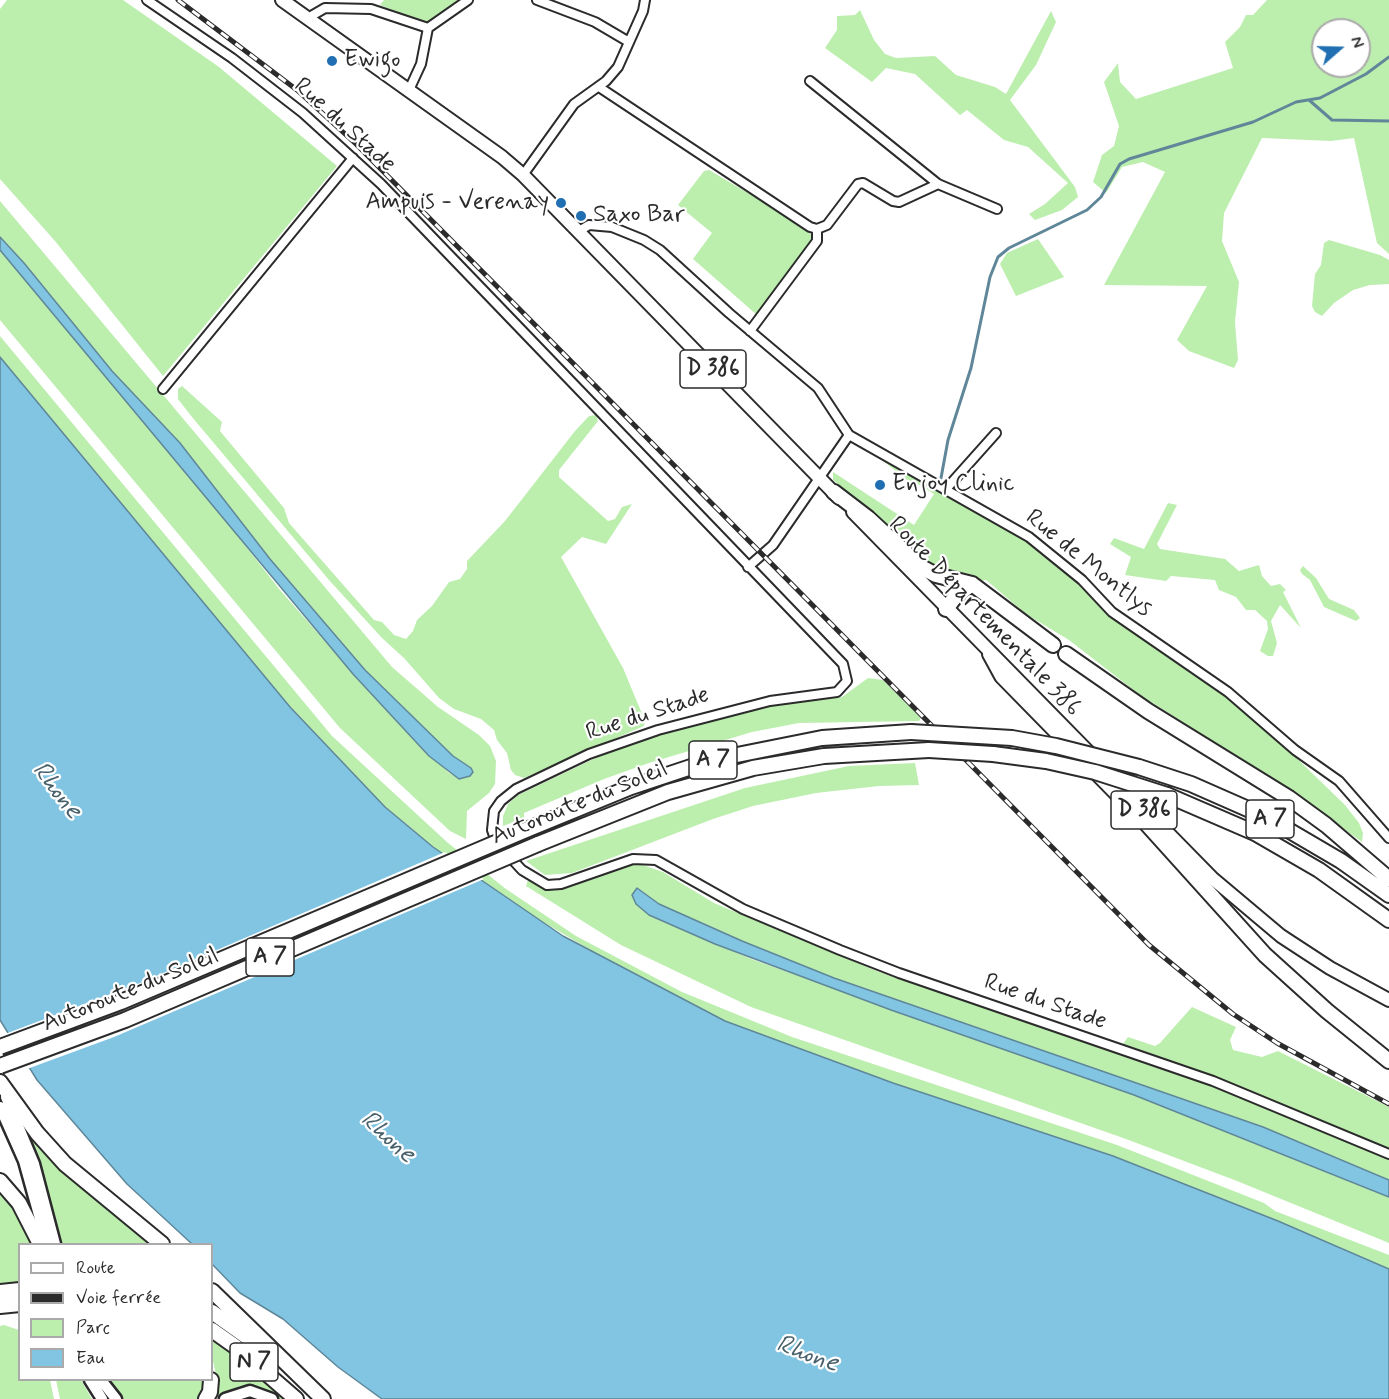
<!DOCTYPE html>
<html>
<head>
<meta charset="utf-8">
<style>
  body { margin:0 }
  #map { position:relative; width:1389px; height:1399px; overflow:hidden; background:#fff; font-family:Mynerve,sans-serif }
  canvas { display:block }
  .legend { position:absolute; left:18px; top:1243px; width:195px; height:138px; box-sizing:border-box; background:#fff; border:2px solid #aaa; margin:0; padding:8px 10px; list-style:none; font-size:18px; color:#2b2b2b }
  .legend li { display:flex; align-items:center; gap:12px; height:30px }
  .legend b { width:30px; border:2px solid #aaa }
  .north { position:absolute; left:1311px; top:18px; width:60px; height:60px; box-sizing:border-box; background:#fff; border:2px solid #aaa; border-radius:50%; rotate:70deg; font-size:16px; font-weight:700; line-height:24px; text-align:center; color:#2b2b2b }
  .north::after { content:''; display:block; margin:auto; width:21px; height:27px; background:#1f6fb2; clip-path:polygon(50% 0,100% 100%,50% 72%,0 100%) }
</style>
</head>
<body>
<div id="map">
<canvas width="1389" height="1399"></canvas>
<ul class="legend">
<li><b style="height:8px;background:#fff"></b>Route</li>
<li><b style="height:8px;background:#2b2b2b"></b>Voie ferrée</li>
<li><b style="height:16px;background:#bceeae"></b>Parc</li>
<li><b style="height:16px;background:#81c5e2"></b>Eau</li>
</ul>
<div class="north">N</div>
</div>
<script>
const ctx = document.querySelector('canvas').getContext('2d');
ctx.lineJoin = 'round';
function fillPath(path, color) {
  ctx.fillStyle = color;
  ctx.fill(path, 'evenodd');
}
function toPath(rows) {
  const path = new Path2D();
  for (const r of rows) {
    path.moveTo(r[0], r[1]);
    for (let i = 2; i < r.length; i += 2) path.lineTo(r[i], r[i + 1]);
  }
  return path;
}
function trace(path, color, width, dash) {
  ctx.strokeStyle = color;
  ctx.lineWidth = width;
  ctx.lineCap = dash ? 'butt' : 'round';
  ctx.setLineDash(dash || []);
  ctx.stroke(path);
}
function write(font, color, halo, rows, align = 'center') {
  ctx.font = font + ' Mynerve,sans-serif';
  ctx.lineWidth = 4.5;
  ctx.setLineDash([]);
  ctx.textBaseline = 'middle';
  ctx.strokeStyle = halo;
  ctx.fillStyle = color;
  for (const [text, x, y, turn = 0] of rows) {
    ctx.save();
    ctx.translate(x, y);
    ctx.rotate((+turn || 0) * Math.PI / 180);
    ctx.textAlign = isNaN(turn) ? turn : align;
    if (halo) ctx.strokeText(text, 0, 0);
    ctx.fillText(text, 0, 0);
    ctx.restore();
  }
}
fillPath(toPath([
  [7,0,123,0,219,67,337,166,163,376,55,241,0,179,0,9],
  [384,0,461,0,430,22,422,22,380,5],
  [1267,0,1389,0,1389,254,1377,243,1354,138,1331,141,1262,138,1224,213,1222,241,1239,282,1235,322,1238,360,1234,368,1189,351,1177,340,1207,286,1104,285,1165,172,1143,162,1122,167,1106,193,1093,182,1102,155,1114,146,1119,126,1104,82,1118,63,1120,82,1136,99,1233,68,1225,42,1240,27,1246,15,1253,15],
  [1323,30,1359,30,1359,66,1323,66],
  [860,10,874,40,885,54,896,58,935,56,956,75,995,87,1006,94,1051,11,1056,22,1036,65,1010,100,1075,187,1078,197,1062,210,1035,220,1029,214,1045,204,1068,183,1028,147,1004,140,967,110,960,115,915,74,886,68,872,82,825,48,837,30,837,16,855,15],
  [709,170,775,209,813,236,813,241,757,315,693,259,712,233,678,205,704,171],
  [0,201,392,667,438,707,479,735,490,746,496,761,495,784,489,793,467,811,466,839,450,831,340,728,0,320,0,250,205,494,280,590,373,696,448,772,459,779,471,768,453,756,365,670,270,559,180,443,112,371,24,263,0,237],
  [1038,239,1064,277,1016,296,1000,264,1007,253],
  [1329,240,1380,255,1389,260,1389,284,1370,285,1353,290,1334,303,1322,316,1315,312,1312,306,1315,274,1321,265,1324,243],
  [0,336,332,736,448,843,506,889,576,936,682,992,792,1037,1117,1145,1264,1203,1275,1211,1389,1255,1389,1269,1278,1221,1113,1156,893,1083,725,1021,597,954,513,904,433,847,385,807,290,707,0,357],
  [182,386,222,422,220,431,284,508,289,523,374,620,382,622,394,635,406,639,413,631,417,620,432,606,449,582,460,579,467,569,467,561,505,521,575,431,589,416,596,415,598,421,559,470,559,477,608,521,615,519,622,507,632,504,606,544,582,537,561,557,623,668,645,721,644,726,524,778,515,775,511,770,507,753,497,740,494,730,481,719,454,709,439,698,404,658,382,638,329,580,192,417,178,399,178,389],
  [868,449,943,490,1027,541,1066,572,1103,608,1207,680,1284,746,1345,805,1359,823,1363,833,1362,842,1286,787,1140,695,1069,640,1026,614,986,580,980,581,971,575,929,566,833,480,833,472,914,525,934,494,913,481,911,483],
  [1168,503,1177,505,1157,544,1160,549,1225,559,1239,571,1259,565,1262,576,1271,586,1280,584,1286,590,1283,592,1301,628,1280,605,1271,621,1277,643,1273,656,1268,656,1260,651,1268,629,1267,621,1255,610,1246,610,1236,597,1219,590,1215,580,1171,576,1166,581,1125,575,1131,557,1110,544,1114,538,1144,549],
  [1303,566,1316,578,1329,599,1354,610,1360,618,1356,621,1324,607,1310,580,1302,574,1300,570],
  [868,678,883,680,921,718,919,721,799,723,752,732,649,763,604,779,524,813,524,818,503,826,503,816,508,804,518,795,602,755,678,728,736,713,773,705,842,697],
  [915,763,919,785,879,786,816,793,753,806,713,819,572,873,545,875,526,861,745,788,849,766],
  [637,863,663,872,714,903,879,972,1117,1052,1128,1037,1155,1046,1160,1043,1192,1007,1236,1027,1230,1040,1233,1050,1262,1057,1278,1051,1389,1107,1389,1180,1263,1127,834,978,742,941,659,904,638,888,673,926,754,960,1134,1095,1389,1197,1389,1243,1237,1181,1126,1139,751,1007,621,945,526,886,528,880,545,888,568,888,625,865],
  [33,1137,153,1244,60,1244,40,1166,30,1138],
  [0,1191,21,1220,33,1244,20,1244,19,1283,0,1285],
  [4,1325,19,1330,20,1380,50,1380,54,1399,0,1399,0,1326],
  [212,1342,221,1343,287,1399,279,1399,270,1391,254,1385,240,1386,216,1398,212,1395,216,1374,212,1357],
  [56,1380,81,1380,92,1399,60,1399],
  [107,1380,205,1380,205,1381,198,1399,122,1399]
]), '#bceeae');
const water = toPath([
  [0,237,24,263,112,371,180,443,270,559,365,670,453,756,471,768,473,772,470,776,459,779,429,756,353,674,0,250,0,237],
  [0,357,290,707,385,807,433,847,563,936,725,1021,893,1083,1113,1156,1278,1221,1389,1269,1389,1399,382,1399,338,1367,283,1319,240,1293,212,1264,212,1244,192,1244,127,1184,37,1080,0,1020,0,357],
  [637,888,659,904,742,941,834,978,1263,1127,1389,1180,1389,1197,1134,1095,891,1010,715,944,649,915,636,904,632,895,637,888]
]);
fillPath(water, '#81c5e2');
trace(water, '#5f8799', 1.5);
fillPath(toPath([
  [445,852,484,879,114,1037,27,1069,5,1034,140,983]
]), '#fff');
trace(toPath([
  [1309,100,1332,120,1389,121],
  [941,478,948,440,971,368,990,277,998,257,1009,248,1087,210,1101,197,1120,164,1129,159,1253,122,1296,102,1320,98,1366,74,1389,57]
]), '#5f8799', 3);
const minor = toPath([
  [147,0,232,58,303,113,381,184,843,664,847,681,837,692,770,701,658,730,589,754,516,789,501,801,494,811,492,830,496,842,522,870,547,885,561,884,633,859,656,860,743,909,840,950,899,973,1213,1081,1389,1154],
  [537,0,595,22,629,42],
  [310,20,313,15,325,8,371,9,428,28,468,0],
  [810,81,938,184,997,209],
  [599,87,810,227,817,229,827,225,858,184,863,183,893,201,899,202,938,184],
  [409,90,421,64,428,28],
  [523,175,574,104,606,81,618,67,643,11,645,0],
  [579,231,589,225,612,227,644,240,660,250,729,313,818,388,849,435,1029,537,1082,580,1112,612,1228,692,1295,750,1339,781,1389,838],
  [750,331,817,241,817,229],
  [163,389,353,158],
  [946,489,996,433],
  [748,567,773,545,849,435]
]);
const secondary = toPath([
  [6,1097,34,1164,55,1244],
  [0,1107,24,1161,47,1244],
  [90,1380,102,1399],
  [101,1380,116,1399],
  [225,1399,250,1391,272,1399]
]);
const primary = toPath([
  [282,0,502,157,523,175,839,498],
  [853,512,1212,878,1281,936,1330,968,1389,1000]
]);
const trunk = toPath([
  [0,1082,37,1133,65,1164,162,1244],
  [212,1291,323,1399],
  [0,1292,20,1290],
  [0,1306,20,1304],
  [212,1312,261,1347],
  [212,1330,236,1347,296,1399],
  [206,1399,210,1392,211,1380]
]);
const motorway = toPath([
  [834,492,868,518,921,567,936,575,972,584,1053,645],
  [946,609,955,597,972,584],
  [990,654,1002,676,1145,822,1265,955,1327,1011,1389,1061],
  [1066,654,1148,711,1289,798,1326,825,1389,879],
  [993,754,1046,761],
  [1139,767,1191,784,1266,817,1341,861,1389,895],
  [1167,795,1255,833,1319,870,1389,920],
  [526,830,631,787,712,760,822,738,911,732],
  [538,844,668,792,753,768,824,756,929,750],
  [0,1181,19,1203,40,1244]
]);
trace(minor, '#2b2b2b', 12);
trace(secondary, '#2b2b2b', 15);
trace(primary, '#2b2b2b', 16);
trace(trunk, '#2b2b2b', 18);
trace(motorway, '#2b2b2b', 18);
trace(minor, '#fff', 8);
trace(secondary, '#fff', 10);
trace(primary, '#fff', 12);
trace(trunk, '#fff', 14);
trace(motorway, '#fff', 14);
const rail = toPath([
  [178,0,297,90,356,144,1149,945,1233,1014,1277,1043,1389,1104]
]);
trace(rail, '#2b2b2b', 5);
trace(rail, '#fff', 3, [9]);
const motorwayBridge = toPath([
  [911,732,1012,738,1056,746,1139,767],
  [929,750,993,754],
  [1046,761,1095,772,1167,795],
  [0,1047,121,1002,526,830],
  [0,1066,125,1020,538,844]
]);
trace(motorwayBridge, '#2b2b2b', 18, []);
trace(motorwayBridge, '#fff', 14);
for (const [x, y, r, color] of [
  [332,61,6,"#1f6fb2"],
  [561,203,6,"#1f6fb2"],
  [581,216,6,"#1f6fb2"],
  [880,485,6,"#1f6fb2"]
]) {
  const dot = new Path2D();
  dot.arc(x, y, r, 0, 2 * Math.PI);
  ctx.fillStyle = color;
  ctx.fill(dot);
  trace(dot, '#fff', 2);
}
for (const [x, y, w] of [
  [713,369,66],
  [713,760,48],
  [1144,810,66],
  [1270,819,48],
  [270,957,48],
  [254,1362,48]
]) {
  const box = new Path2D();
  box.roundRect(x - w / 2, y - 19, w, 38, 4.5);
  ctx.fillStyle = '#fff';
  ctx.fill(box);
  trace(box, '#2b2b2b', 1.5);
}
write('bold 22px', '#2b2b2b', null, [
  ["D 386",713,369],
  ["A 7",713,760],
  ["D 386",1144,810],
  ["A 7",1270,819],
  ["A 7",270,957],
  ["N 7",254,1362]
]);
write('24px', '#2b2b2b', '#fff', [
  ["Ewigo",344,61],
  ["Ampuis - Verenay",549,203,"right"],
  ["Saxo Bar",593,216],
  ["Enjoy Clinic",892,485]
], 'left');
write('24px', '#2b2b2b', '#fff', [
  ["Rue du Stade",344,126,42],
  ["Rue de Montlys",1088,564,39],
  ["Route Départementale 386",984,617,46],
  ["Rue du Stade",648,715,-18],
  ["Autoroute du Soleil",580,804,-22],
  ["Autoroute du Soleil",131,991,-22],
  ["Rue du Stade",1045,1003,19]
]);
write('italic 26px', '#49616b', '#fff', [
  ["Rhone",56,791,52],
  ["Rhone",387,1138,42],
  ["Rhone",807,1355,20]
]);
</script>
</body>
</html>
